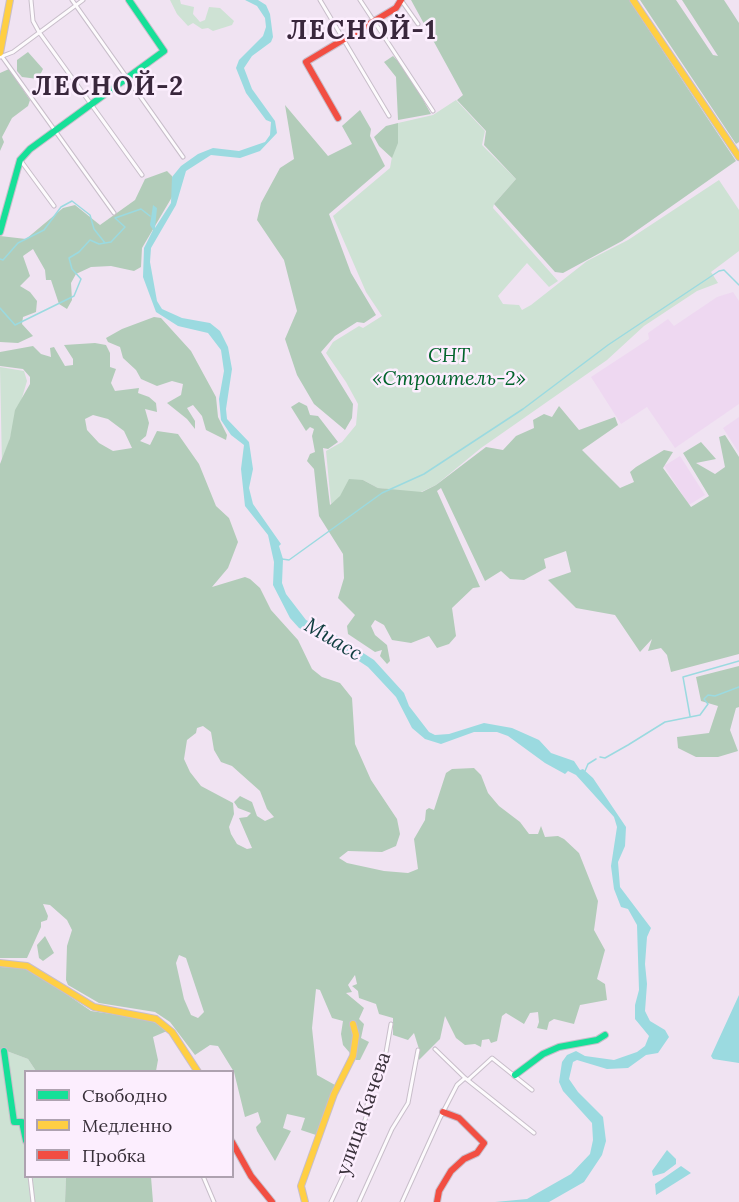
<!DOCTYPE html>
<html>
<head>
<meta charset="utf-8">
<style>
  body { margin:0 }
  #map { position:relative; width:739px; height:1202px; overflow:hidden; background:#f0e3f2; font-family:Lora,serif }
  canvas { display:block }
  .legend { position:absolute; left:24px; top:1070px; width:210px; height:108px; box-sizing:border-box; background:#fceefe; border:2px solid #aea2b0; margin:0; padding:8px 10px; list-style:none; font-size:18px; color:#39303a }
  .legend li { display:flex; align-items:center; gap:12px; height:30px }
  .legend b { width:30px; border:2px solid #aea2b0 }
</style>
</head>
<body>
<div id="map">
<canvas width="739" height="1202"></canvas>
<ul class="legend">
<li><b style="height:8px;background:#16e098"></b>Свободно</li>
<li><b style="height:8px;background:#ffcf43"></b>Медленно</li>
<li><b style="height:8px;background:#f24e42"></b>Пробка</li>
</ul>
</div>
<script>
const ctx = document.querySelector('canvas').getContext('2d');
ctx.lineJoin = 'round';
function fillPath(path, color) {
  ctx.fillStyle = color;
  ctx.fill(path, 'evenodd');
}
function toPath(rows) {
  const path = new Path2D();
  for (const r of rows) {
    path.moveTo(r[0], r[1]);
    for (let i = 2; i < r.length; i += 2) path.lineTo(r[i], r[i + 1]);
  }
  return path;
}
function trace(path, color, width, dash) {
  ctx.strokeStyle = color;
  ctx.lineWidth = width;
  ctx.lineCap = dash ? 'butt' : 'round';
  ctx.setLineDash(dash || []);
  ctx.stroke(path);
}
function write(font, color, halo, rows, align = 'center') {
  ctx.font = font + ' Lora,serif';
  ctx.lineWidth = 5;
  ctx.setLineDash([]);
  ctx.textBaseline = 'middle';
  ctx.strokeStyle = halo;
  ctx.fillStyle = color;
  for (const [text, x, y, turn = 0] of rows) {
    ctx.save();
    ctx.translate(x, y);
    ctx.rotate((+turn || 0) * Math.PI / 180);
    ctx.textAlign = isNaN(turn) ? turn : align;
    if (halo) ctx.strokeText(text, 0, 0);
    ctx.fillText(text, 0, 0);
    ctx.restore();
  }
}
fillPath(toPath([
  [733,292,739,301,739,404,675,448,647,407,621,424,591,377,649,339,648,333,668,319,674,326,717,297],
  [739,417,739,453,723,428],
  [680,456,705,495,689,505,664,466]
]), '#eed8f1');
fillPath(toPath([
  [170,0,180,0,181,4,194,7,193,14,200,22,205,20,209,7,220,8,234,21,232,25,213,31,208,28,202,29,193,23,188,26,177,14],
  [456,100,485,131,482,145,516,179,494,204,493,208,558,281,549,287,527,263,498,296,503,304,519,305,522,310,531,305,587,261,628,240,719,180,739,210,739,251,711,272,718,283,697,291,644,326,607,360,481,448,436,485,421,492,410,492,378,488,363,480,331,504,326,451,342,442,356,425,358,404,346,382,326,353,333,342,359,326,363,328,382,316,366,292,333,216,390,168,398,123,433,115],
  [0,367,24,371,27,381,2,465],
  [4,1050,28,1059,36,1071,26,1072,26,1176,66,1177,65,1202,0,1202,0,1051]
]), '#cee2d4');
fillPath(toPath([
  [411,0,629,0,736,161,622,241,563,273,555,272,494,204,516,179,484,145,486,131,457,100,463,95],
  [640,0,676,0,713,55,718,56,682,0,724,0,739,23,739,142,736,144],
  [28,52,43,69,38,79,22,77,17,71,17,60],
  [393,56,406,69,431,114,398,120,396,77,384,62],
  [9,69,30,100,28,106,12,118,2,137,4,142,0,151,0,73],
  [285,105,328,156,352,144,342,126,360,110,371,129,370,136,385,166,329,214,351,273,376,315,364,323,357,322,335,336,321,352,353,404,352,418,345,430,314,404,297,375,285,339,297,311,284,260,257,220,261,203,280,168,294,159],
  [398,123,398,143,392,158,379,146,374,137,386,126],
  [167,171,172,176,172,197,142,248,141,267,134,271,111,266,91,267,76,274,71,283,72,300,67,309,59,304,51,280,46,280,45,270,33,249,23,256,30,276,20,286,30,292,37,301,36,312,23,317,22,324,33,336,18,343,0,342,0,236,26,239,63,208,75,205,100,225,135,200,145,179],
  [154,317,161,318,191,351,216,397,218,417,227,435,226,440,206,430,202,416,193,405,187,408,195,421,195,429,187,419,167,403,181,395,183,384,172,381,157,386,141,379,136,370,123,358,120,347,108,342,106,338,122,329],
  [95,343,106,345,110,353,110,367,116,369,111,383,115,391,139,388,138,393,149,397,156,403,157,412,145,409,149,423,146,436,140,441,150,445,157,431,178,434,199,464,216,506,229,518,238,542,228,568,212,587,245,577,250,579,260,588,271,610,298,640,312,669,322,677,340,683,352,698,355,744,371,780,397,819,400,834,396,846,382,852,348,851,339,858,347,863,384,871,408,873,418,869,414,839,425,820,426,810,429,808,434,810,446,773,452,769,474,768,481,775,488,793,499,806,520,822,529,834,538,834,541,826,545,837,558,836,564,839,579,853,598,901,594,930,605,950,597,979,605,984,607,1000,580,1005,574,1024,554,1019,549,1022,547,1030,537,1028,539,1022,538,1012,530,1013,524,1024,506,1013,502,1016,497,1041,491,1043,489,1039,482,1040,481,1047,475,1044,465,1045,456,1038,445,1016,440,1039,419,1060,419,1049,414,1033,408,1040,393,1035,393,1018,379,1014,376,1004,359,998,358,991,352,986,357,984,355,975,348,985,352,992,346,993,364,1008,359,1019,364,1024,361,1038,369,1042,360,1060,356,1060,343,1045,341,1034,343,1021,332,1018,320,990,316,989,312,1028,317,1075,335,1085,316,1135,301,1130,305,1118,287,1114,283,1128,291,1131,275,1161,257,1131,256,1127,261,1122,258,1112,245,1117,234,1072,218,1046,210,1045,195,1055,170,1022,155,1012,99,1003,68,985,66,980,67,946,72,930,67,920,50,905,43,904,48,916,47,920,41,922,41,927,27,958,0,958,0,464,10,438,15,410,30,384,30,377,23,369,0,366,0,352,33,346,41,354,51,357,50,348,54,347,65,366,73,365,73,359,64,345],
  [93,415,108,419,124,431,132,448,113,451,99,443,87,430,85,419],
  [203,726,211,732,214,750,221,762,232,766,260,791,267,809,274,817,265,821,257,816,252,802,240,796,234,802,238,808,251,813,247,817,239,818,252,848,247,849,237,844,231,834,229,827,234,814,233,803,201,786,190,772,184,759,187,740,196,733,197,728],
  [179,955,186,958,204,1012,198,1018,191,1015,184,999,176,963],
  [299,402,307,406,310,415,318,416,338,442,328,449,323,448,330,505,340,496,349,479,363,480,378,488,422,492,436,485,486,447,503,450,516,436,534,428,533,420,544,414,552,417,559,406,579,430,615,417,618,425,582,450,620,488,634,482,630,472,636,467,664,450,673,452,663,468,691,507,709,496,683,453,701,442,716,459,696,463,715,474,725,467,719,437,725,435,739,457,739,654,671,672,667,655,661,648,648,651,652,639,640,652,615,615,576,608,548,580,571,572,566,551,544,559,546,568,524,580,510,579,501,571,485,581,441,488,437,491,480,587,473,588,452,608,456,636,449,644,437,648,429,636,411,643,392,640,384,625,375,620,371,626,375,635,387,645,390,661,387,664,380,656,382,650,375,652,348,634,347,626,355,615,338,598,344,578,343,554,319,516,314,469,307,461,310,454,315,452,312,436,314,429,310,427,306,431,291,407],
  [739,666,739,707,736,708,730,730,738,751,718,757,696,757,678,748,677,737,709,733,718,706,701,701,696,677],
  [45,936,54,953,43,961,39,958,37,945],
  [0,967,28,968,91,1011,146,1019,158,1024,167,1031,153,1037,158,1060,156,1071,36,1071,28,1059,4,1050,0,1051],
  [66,1177,151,1177,153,1202,65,1202]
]), '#b2ccb9');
fillPath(toPath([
  [245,0,258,0,266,5,270,14,273,37,271,42,252,56,244,68,252,89,275,121,277,133,260,151,240,158,211,155,186,171,176,205,151,248,150,262,157,301,162,309,182,318,210,323,220,331,228,347,232,369,226,409,227,419,249,442,253,469,249,488,253,504,281,544,279,546,283,559,282,583,286,594,306,620,334,634,374,660,404,693,409,706,429,732,435,735,449,734,484,723,512,728,539,740,551,753,574,761,580,770,583,769,593,778,626,827,625,846,618,862,620,887,651,928,647,937,645,964,647,984,645,1011,650,1021,665,1030,669,1037,658,1053,646,1055,628,1068,607,1069,577,1060,573,1062,569,1079,578,1092,603,1117,606,1141,602,1155,584,1182,549,1202,495,1202,527,1199,571,1174,590,1154,593,1140,592,1123,563,1091,559,1082,562,1062,567,1055,576,1051,585,1056,614,1060,637,1052,645,1046,649,1036,635,1019,635,1005,639,990,637,925,628,909,621,907,614,889,611,866,617,827,614,817,576,775,568,771,565,774,545,763,508,736,497,732,474,732,441,744,425,739,412,728,396,697,368,667,330,642,299,628,290,618,273,585,274,562,268,535,245,506,241,469,244,445,231,435,221,420,219,399,224,371,221,350,208,333,178,326,156,312,143,277,144,248,153,230,150,225,153,205,157,208,155,228,171,203,172,177,181,166,198,154,213,148,239,151,265,142,270,135,271,122,266,120,246,93,236,68,239,60,263,36,266,27,265,18,257,6],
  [739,995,739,1063,713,1059,711,1056],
  [667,1150,676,1159,676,1164,664,1173,653,1176,652,1171],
  [681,1166,691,1173,656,1195,655,1184]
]), '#9bdae0');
trace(toPath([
  [0,259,3,260,18,243,44,230,61,207,72,201,90,215,94,229,105,243],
  [0,308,15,325,74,296,81,279,72,269,69,258,79,252,90,240,99,244,111,242,125,227,115,218,141,209,150,216],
  [282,559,289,560,382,493,424,474,523,409,608,345,719,271,724,270,739,285],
  [690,716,683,677,739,661],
  [600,757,605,758,628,745,665,722,700,715,708,704,704,699,708,695,715,696,739,687],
  [585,771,588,764,596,759]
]), '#9bdae0', 1.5);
const street = toPath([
  [31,0,33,21,39,32,142,175],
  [72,0,183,157],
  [320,0,389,116],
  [360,0,433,111],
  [401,0,418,24],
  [0,57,13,52,83,0],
  [3,58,114,213],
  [21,161,54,206],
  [435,1049,465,1078,534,1133],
  [469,1079,492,1058,532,1090],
  [30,1176,33,1202],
  [203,1176,214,1202],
  [331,1202,353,1155,366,1117,367,1105,384,1064,391,1024],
  [359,1202,392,1129,408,1103,418,1050],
  [402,1202,440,1118,457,1085,465,1078]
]);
const fast = toPath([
  [0,232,20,160,30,149,164,51,129,0],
  [4,1051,14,1122,22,1122,26,1141],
  [515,1075,543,1054,559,1047,597,1040,605,1035]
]);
const slow = toPath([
  [633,0,739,157],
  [0,53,10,0],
  [0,963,27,966,94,1007,156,1019,172,1032,198,1072],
  [305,1202,301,1186,334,1094,353,1056,356,1035,353,1024]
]);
const jam = toPath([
  [338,118,306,62,396,8,401,0],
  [232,1142,251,1176,272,1202],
  [437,1202,439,1191,451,1171,464,1159,477,1153,484,1143,459,1118,443,1112]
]);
trace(street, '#c8beca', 5);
trace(fast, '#c8beca', 8);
trace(slow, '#c8beca', 8);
trace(jam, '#c8beca', 8);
trace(street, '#fdfbfd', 3);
trace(fast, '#16e098', 6);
trace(slow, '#ffcf43', 6);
trace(jam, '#f24e42', 6);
write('italic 20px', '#01642b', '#fceefe', [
  ["СНТ",449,356],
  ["«Строитель-2»",449,379]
]);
write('20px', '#39303a', '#fceefe', [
  ["улица Качева",364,1114,-71]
]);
write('italic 21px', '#0e3c3e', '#fceefe', [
  ["Миасс",333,640,31]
]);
ctx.letterSpacing = '1.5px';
write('bold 26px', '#39273c', '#fceefe', [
  ["ЛЕСНОЙ-1",362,32],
  ["ЛЕСНОЙ-2",108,88]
]);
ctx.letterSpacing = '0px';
</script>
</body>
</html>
